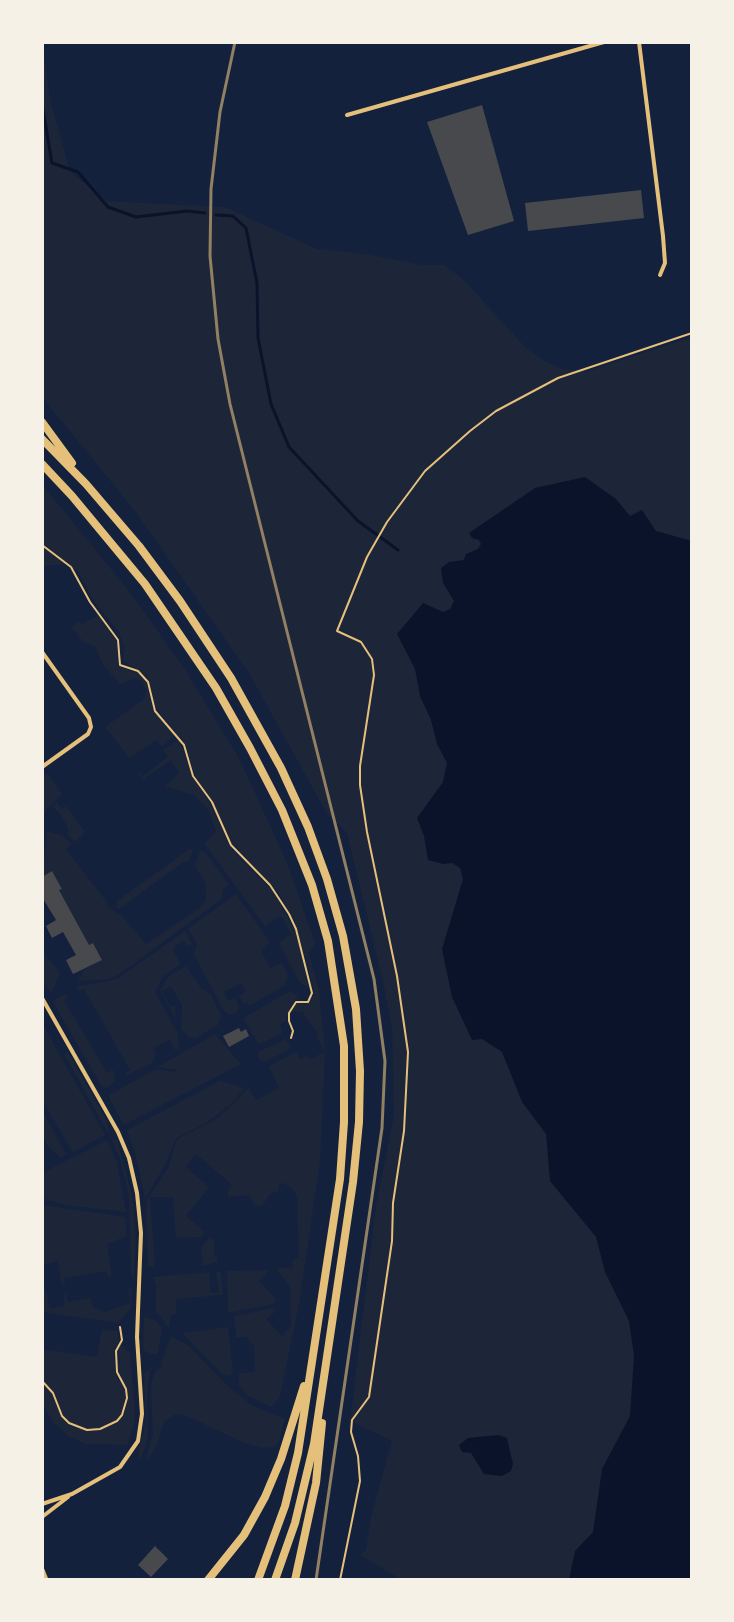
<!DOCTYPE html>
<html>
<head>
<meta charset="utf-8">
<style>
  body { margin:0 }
  #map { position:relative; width:734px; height:1622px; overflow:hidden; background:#14213d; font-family:"IBM Plex Sans",sans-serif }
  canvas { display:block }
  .frame { position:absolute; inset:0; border:44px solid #f6f1e7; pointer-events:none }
</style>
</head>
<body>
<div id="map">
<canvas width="734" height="1622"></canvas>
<div class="frame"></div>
</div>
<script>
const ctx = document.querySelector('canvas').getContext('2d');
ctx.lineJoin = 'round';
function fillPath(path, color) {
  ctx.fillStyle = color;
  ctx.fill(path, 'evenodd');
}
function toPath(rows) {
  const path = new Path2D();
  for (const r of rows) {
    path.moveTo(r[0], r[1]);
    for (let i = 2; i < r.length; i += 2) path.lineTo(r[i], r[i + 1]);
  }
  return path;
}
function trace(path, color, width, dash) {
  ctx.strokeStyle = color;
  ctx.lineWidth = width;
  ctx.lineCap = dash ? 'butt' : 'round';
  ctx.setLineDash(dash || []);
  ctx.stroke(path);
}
fillPath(toPath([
  [42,42,50,99,70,172,107,201,225,207,317,249,365,254,421,265,444,265,464,280,526,348,544,361,562,369,587,371,692,337,692,1580,402,1580,360,1555,366,1550,371,1517,392,1441,350,1421,376,1206,394,1115,392,1027,383,982,347,833,326,812,249,673,135,511,42,397],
  [42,484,132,595,184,668,239,758,288,865,315,943,309,953,319,990,325,1052,320,1161,300,1298,280,1397,271,1407,248,1396,239,1386,239,1373,255,1372,254,1344,249,1343,248,1337,236,1337,234,1316,273,1308,276,1311,266,1319,282,1336,291,1327,290,1287,277,1269,293,1267,292,1260,299,1258,297,1197,293,1189,283,1183,279,1184,278,1191,270,1194,262,1206,255,1206,249,1195,228,1197,228,1191,232,1185,196,1154,186,1167,209,1187,186,1216,205,1232,200,1237,176,1238,173,1197,150,1197,155,1267,153,1268,148,1266,146,1205,147,1200,168,1168,176,1142,181,1137,217,1119,249,1088,256,1100,279,1088,269,1066,296,1052,300,1059,305,1056,310,1059,325,1052,316,1036,318,1034,302,1011,298,1013,291,1010,297,1003,310,1002,315,994,305,956,302,957,309,989,299,981,279,943,291,934,283,918,279,916,265,926,204,843,216,832,209,810,195,796,165,786,179,773,171,760,145,778,149,784,138,773,139,771,143,776,168,757,163,750,179,740,193,778,210,803,231,849,272,890,294,929,295,921,278,892,233,844,208,794,197,781,185,744,156,708,147,676,123,661,124,646,119,632,95,603,77,571,68,564,42,566],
  [98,615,117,642,118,666,140,674,145,679,152,707,174,735,162,747,156,740,130,758,134,764,105,727,144,699,147,690,141,681,134,679,120,684,103,665,95,646,83,642,72,627,79,621,82,625],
  [47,773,62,794,45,811,42,824,42,777],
  [57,802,62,809,66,806,85,832,75,842,68,835,68,828,60,814,53,807],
  [47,831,63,836,72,844,66,849,107,902,108,907,122,916,146,944,201,907,206,900,206,884,195,866,200,850,206,853,229,885,223,890,222,899,118,975,108,979,78,981,84,970,102,959,93,943,89,945,59,890,62,888,53,872,42,877],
  [193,849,189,861,182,863,119,909,116,908,117,901,188,850],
  [236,894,270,942,261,951,270,968,282,963,288,976,284,986,251,1005,243,1003,239,996,246,992,241,983,224,992,228,1001,235,998,239,1006,236,1013,229,1015,223,1010,194,954,197,944,188,929],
  [185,931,192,944,188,946,184,941,176,945,173,950,181,964,163,976,155,992,178,1034,179,1045,176,1051,169,1040,154,1048,156,1054,152,1063,127,1075,125,1073,130,1070,84,989,78,991,76,987,117,979],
  [42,950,60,973,51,993,42,982],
  [186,966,201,988,210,994,221,1015,218,1025,196,1038,188,1037,181,1029,182,1005,171,986,162,991,171,1007,175,1005,176,1019,160,990,168,977],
  [290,991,298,997,291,1004,286,1021,280,1024,282,1033,259,1045,243,1018],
  [63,995,67,995,68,997,64,1000,107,1073,113,1070,115,1073,115,1081,107,1088,102,1087,54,1004,54,1000],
  [42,1023,105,1135,73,1152,42,1101],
  [215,1034,241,1064,124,1125,110,1100,109,1095,156,1069,174,1072,176,1070,158,1067],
  [285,1039,290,1045,288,1050,265,1062,259,1060,258,1052],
  [68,1052,108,1123,108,1133,64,1054],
  [220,1081,245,1088,230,1105,206,1123,176,1138,165,1165,145,1199,136,1156,127,1130],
  [42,1110,65,1152,66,1155,60,1158,46,1144,42,1131],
  [111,1138,117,1140,133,1199,136,1238,134,1278,131,1275,129,1196,120,1158],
  [107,1140,117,1162,126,1212,65,1205,42,1198,42,1173],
  [42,1205,125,1217,127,1236,107,1244,112,1276,108,1277,106,1271,64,1278,65,1285,62,1286,58,1261,42,1265],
  [210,1237,214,1240,214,1256,217,1256,217,1262,203,1266,201,1248],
  [265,1270,268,1271,259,1281,276,1299,273,1304,228,1313,227,1271],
  [221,1271,223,1295,176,1299,176,1314,171,1315,169,1328,156,1311,156,1284,152,1277,211,1272,209,1276,211,1293,219,1292,216,1272],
  [128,1285,132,1290,131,1308,118,1323,42,1312,42,1290,46,1289,50,1309,65,1306,63,1295,66,1294,68,1302,91,1298,93,1307,105,1312,131,1303],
  [144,1317,155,1320,162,1328,158,1354,151,1354,143,1350],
  [228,1327,233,1373,229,1376,223,1375,182,1333],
  [102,1330,117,1331,119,1341,114,1353,115,1371,119,1382,122,1382,118,1374,120,1361,117,1351,120,1344,130,1353,135,1410,134,1425,127,1445,85,1444,68,1436,54,1423,42,1404,42,1349,97,1357],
  [171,1336,189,1346,229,1387,253,1406,285,1419,279,1441,275,1447,262,1448,242,1442,187,1416,176,1414,164,1422,156,1448,145,1462,153,1435,151,1384,156,1370,163,1367,161,1363],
  [151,1368,147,1390,148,1437,141,1460,138,1453,146,1422,144,1373]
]), '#1d2539');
fillPath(toPath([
  [585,477,616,499,630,516,642,510,656,531,692,541,692,1580,569,1580,575,1551,593,1532,602,1469,630,1416,634,1356,629,1321,605,1272,596,1237,550,1181,546,1134,522,1102,502,1052,482,1039,472,1040,452,997,442,949,463,879,460,868,452,863,443,864,428,860,424,836,417,818,443,782,447,763,437,744,431,720,420,696,415,669,397,634,423,603,443,612,450,609,454,601,443,583,441,568,449,562,464,560,466,554,478,549,481,544,479,540,472,538,469,533,535,488],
  [498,1435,507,1438,513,1464,511,1471,502,1476,484,1474,471,1453,462,1452,459,1445,468,1438]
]), '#0b132b');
trace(toPath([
  [42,104,52,163,78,172,108,207,136,217,187,211,205,213],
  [216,215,233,216,246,228,257,283,258,338,271,404,289,447,358,521,398,550]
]), '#0b132b', 3);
fillPath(toPath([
  [482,105,514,221,468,235,427,122],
  [641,190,644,218,528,231,525,203],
  [52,871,62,889,59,890,89,945,93,943,102,960,73,974,66,960,76,955,63,932,52,938,46,926,56,920,42,897,42,877],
  [239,1028,241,1032,246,1029,249,1036,229,1047,223,1036],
  [155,1546,168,1559,151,1577,138,1565]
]), '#48494c');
trace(toPath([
  [42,545,71,567,90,602,118,640,120,665,138,671,148,682,155,711,184,745,193,776,212,802,231,845,270,885,289,914,296,929,312,993,308,1002,296,1002,289,1013,289,1021,293,1031,291,1038],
  [42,1381,53,1393,62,1416,69,1423,87,1430,100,1429,117,1421,122,1415,127,1398,126,1389,117,1372,116,1351,122,1340,120,1327],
  [340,1580,360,1481,358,1456,351,1432,352,1420,369,1397,392,1241,393,1203,404,1131,408,1052,397,976,367,832,360,785,360,766,374,675,372,659,361,642,337,631,367,557,387,522,425,471,470,431,496,411,558,378,692,333]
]), '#e5c07b', 2);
trace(toPath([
  [639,42,663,236,665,263,660,275],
  [347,115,604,42],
  [42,652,89,718,91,727,88,734,42,767],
  [42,998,118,1132,129,1158,137,1193,141,1233,137,1337,142,1414,138,1441,120,1467,72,1494,42,1504],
  [42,1517,68,1497]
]), '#e5c07b', 4);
trace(toPath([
  [42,1570,46,1580]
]), '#e5c07b', 5);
trace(toPath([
  [42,422,72,463],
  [42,439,86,484,139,546,180,601,231,678,281,768,308,827,327,879,343,936,356,1009,360,1071,359,1122,353,1182,314,1444,295,1523,275,1580],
  [42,464,72,496,145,584,216,688,250,748,282,810,312,885,328,941,344,1046,344,1122,340,1179,298,1453,285,1506,258,1580],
  [208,1580,244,1535,265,1497,281,1459,304,1386],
  [295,1580,316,1483,322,1423]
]), '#e5c07b', 8);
trace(toPath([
  [235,42,220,112,211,189,210,256,218,339,230,404,374,979,385,1061,382,1128,316,1580]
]), '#918062', 3);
</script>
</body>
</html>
